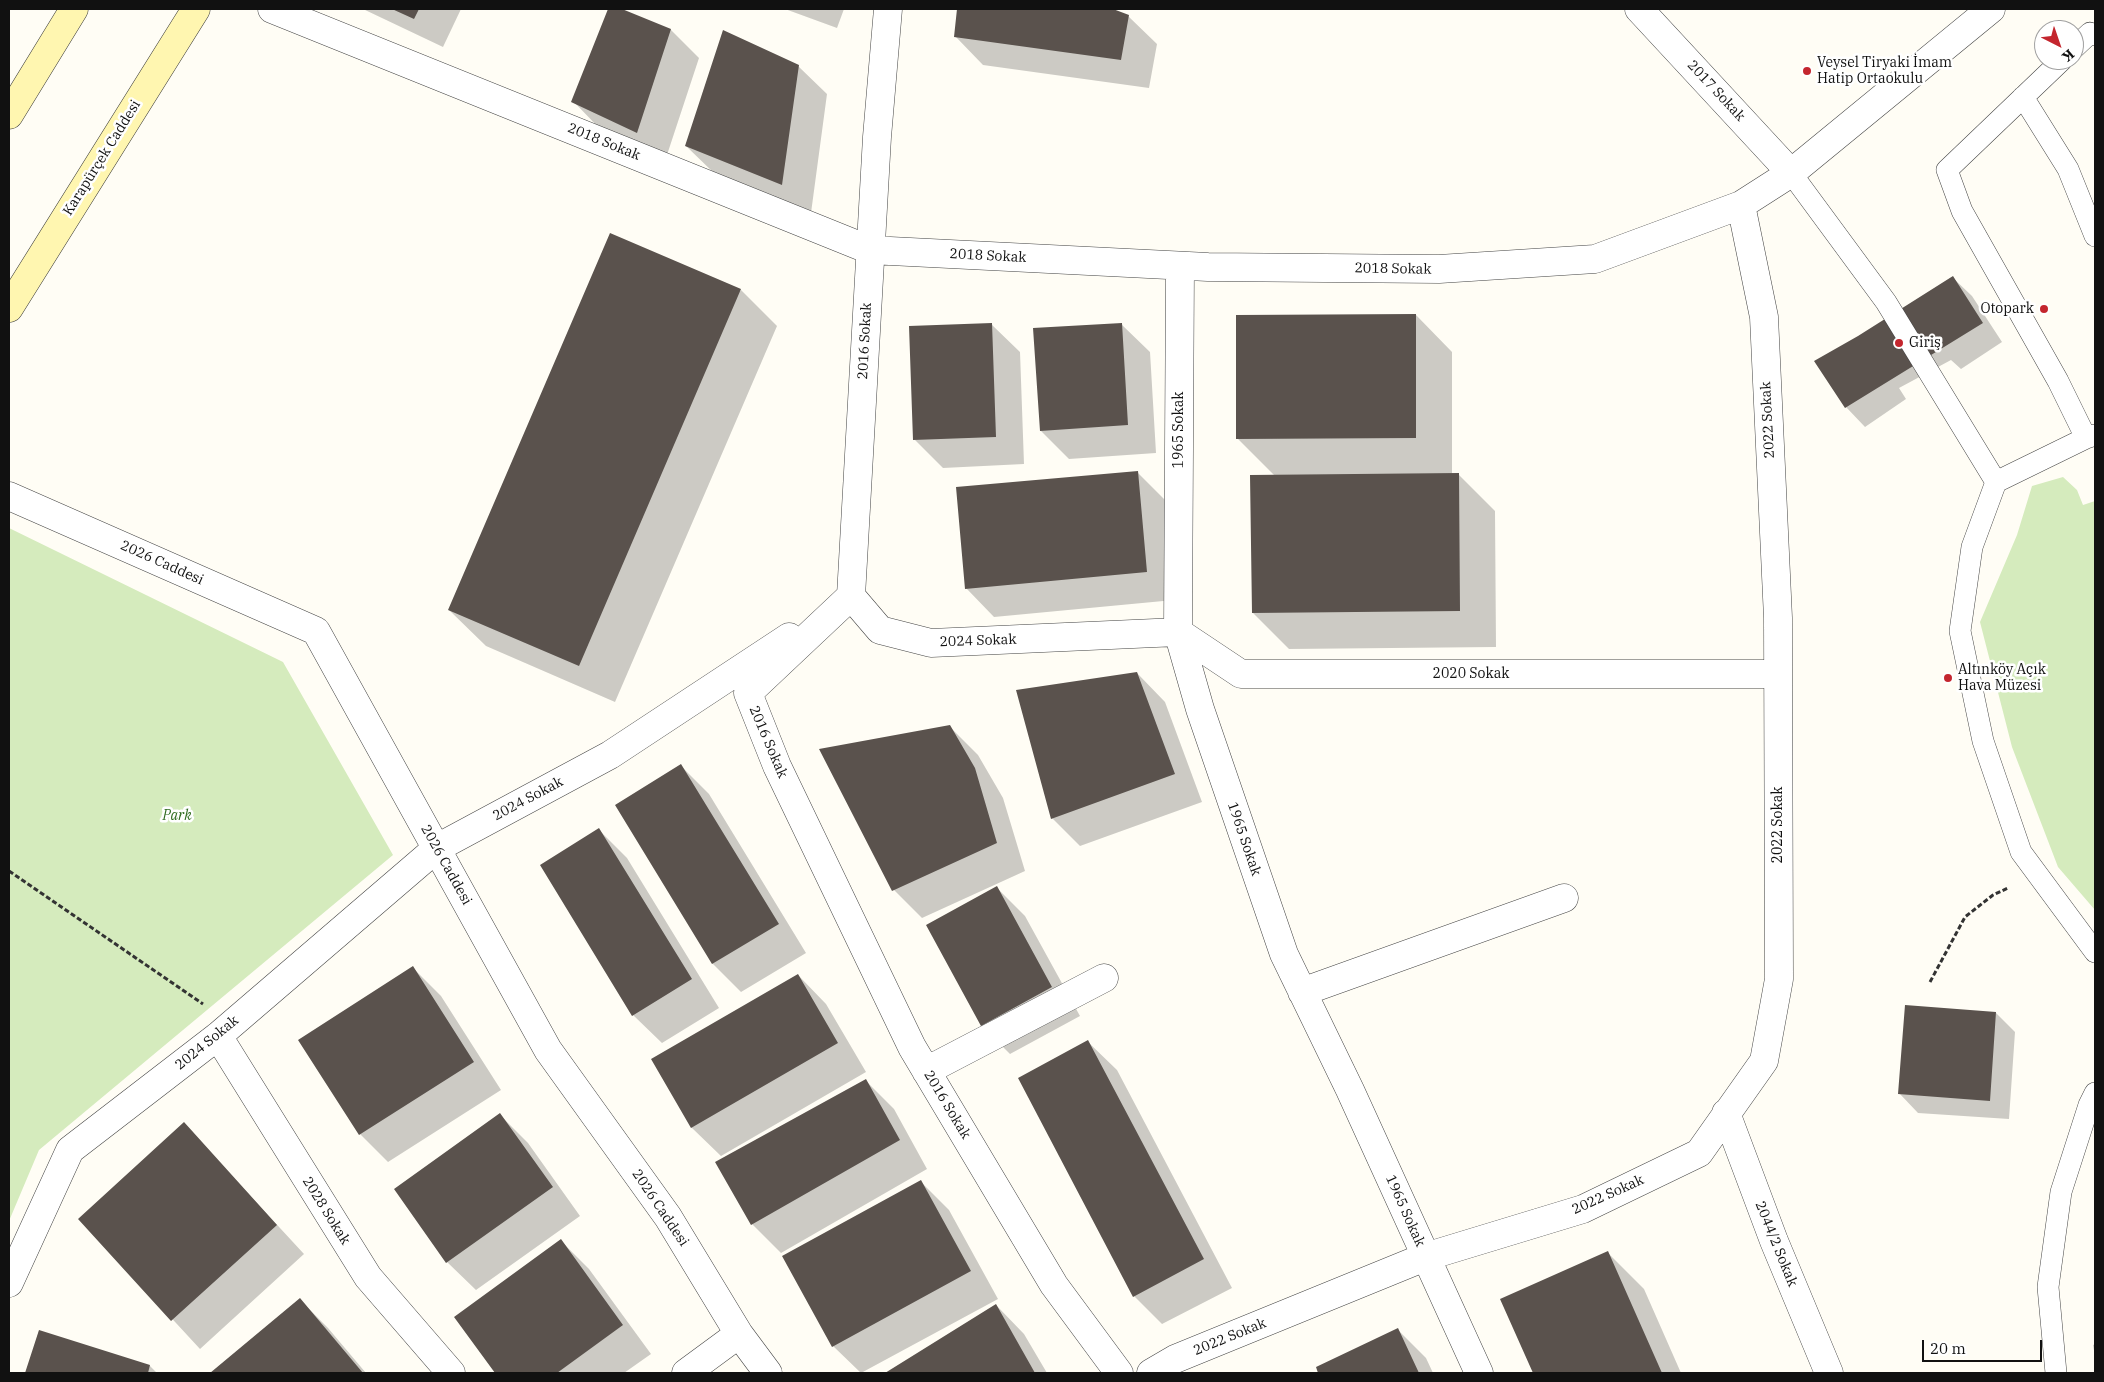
<!DOCTYPE html>
<html>
<head>
<meta charset="utf-8">
<style>
  body { margin:0 }
  #map { position:relative; width:2104px; height:1382px; overflow:hidden; background:#fffdf5; font-family:"IBM Plex Serif",serif }
  canvas { display:block }
  .frame { position:absolute; inset:0; border:10px solid #111; pointer-events:none }
  .north { position:absolute; left:2034px; top:20px; width:50px; height:50px; box-sizing:border-box; background:#fff; border:1px solid #a0a0a0; border-radius:50%; rotate:139deg; font-size:14px; font-weight:700; line-height:20px; text-align:center; color:#111 }
  .north::after { content:''; display:block; margin:auto; width:18px; height:22px; background:#c4262e; clip-path:polygon(50% 0,100% 100%,50% 72%,0 100%) }
  .scale { position:absolute; left:1922px; top:1340px; width:120px; height:22px; box-sizing:border-box; border:2px solid #111; border-top:0; padding-left:6px; font-size:15px; line-height:18px; white-space:nowrap; color:#111; -webkit-text-stroke:4px #fff; paint-order:stroke }
</style>
</head>
<body>
<div id="map">
<canvas width="2104" height="1382"></canvas>
<div class="frame"></div>
<div class="north">K</div>
<div class="scale">20 m</div>
</div>
<script>
const ctx = document.querySelector('canvas').getContext('2d');
ctx.lineJoin = 'round';
function fillPath(path, color) {
  ctx.fillStyle = color;
  ctx.fill(path, 'evenodd');
}
function toPath(rows) {
  const path = new Path2D();
  for (const r of rows) {
    path.moveTo(r[0], r[1]);
    for (let i = 2; i < r.length; i += 2) path.lineTo(r[i], r[i + 1]);
  }
  return path;
}
function trace(path, color, width, dash) {
  ctx.strokeStyle = color;
  ctx.lineWidth = width;
  ctx.lineCap = dash ? 'butt' : 'round';
  ctx.setLineDash(dash || []);
  ctx.stroke(path);
}
function write(font, color, halo, rows, align = 'center') {
  ctx.font = font + ' "IBM Plex Serif",serif';
  ctx.lineWidth = 5;
  ctx.setLineDash([]);
  ctx.textBaseline = 'middle';
  ctx.strokeStyle = halo;
  ctx.fillStyle = color;
  for (const [text, x, y, turn = 0] of rows) {
    ctx.save();
    ctx.translate(x, y);
    ctx.rotate((+turn || 0) * Math.PI / 180);
    ctx.textAlign = isNaN(turn) ? turn : align;
    if (halo) ctx.strokeText(text, 0, 0);
    ctx.fillText(text, 0, 0);
    ctx.restore();
  }
}
fillPath(toPath([
  [2063,477,2077,490,2083,505,2095,501,2095,910,2058,867,2012,747,1980,622,2017,535,2032,486],
  [9,528,283,662,393,855,39,1150,9,1221]
]), '#d5ebbd');
fillPath(toPath([
  [363,9,461,9,443,47],
  [610,9,619,9,671,30,699,58,665,161,601,130,573,101],
  [785,9,844,9,837,28],
  [958,9,1110,9,1128,16,1157,44,1149,88,983,65,955,36],
  [798,66,827,94,811,213,715,174,686,146],
  [1952,277,1972,296,2002,342,1961,369,1951,360,1899,388,1906,399,1865,427,1846,407,1858,337],
  [741,290,777,326,615,702,486,646,449,610],
  [1416,315,1452,352,1452,474,1458,474,1495,511,1496,647,1289,649,1253,613,1275,476,1238,439],
  [991,324,1020,352,1024,464,943,468,915,440],
  [1121,324,1150,352,1156,453,1069,459,1041,431],
  [1137,472,1166,501,1174,600,994,617,966,588],
  [1137,673,1165,702,1202,802,1080,846,1052,818],
  [950,727,978,755,1003,798,1025,871,922,918,894,890],
  [681,766,709,794,806,953,741,992,713,964,617,805],
  [599,830,627,858,719,1008,662,1043,633,1015],
  [997,888,1025,916,1080,1016,1010,1054,982,1026,928,925],
  [413,968,441,996,501,1090,388,1162,360,1134],
  [798,975,826,1004,866,1072,721,1156,692,1128,653,1060],
  [1996,1013,2015,1032,2009,1119,1918,1113,1899,1093],
  [1088,1042,1117,1070,1232,1288,1162,1324,1134,1296],
  [866,1081,894,1109,927,1169,781,1253,752,1224,717,1162],
  [500,1115,528,1143,580,1216,476,1290,447,1262],
  [184,1124,304,1254,200,1349,80,1219],
  [921,1182,949,1210,998,1299,861,1373,833,1346],
  [561,1241,589,1269,651,1354,624,1373,497,1373,456,1317],
  [1608,1253,1644,1289,1681,1373,1534,1373,1502,1299],
  [300,1300,328,1328,366,1373,212,1373],
  [996,1305,1024,1334,1047,1373,887,1373],
  [1398,1330,1426,1358,1433,1373,1320,1373,1317,1368],
  [39,1331,150,1366,157,1373,26,1373],
  [2095,1344,2095,1356,2093,1345]
]), '#0003');
fillPath(toPath([
  [392,9,419,9,414,19],
  [608,9,622,9,671,29,637,133,571,102],
  [957,9,1113,9,1129,15,1121,60,954,37],
  [723,30,799,65,782,185,685,146],
  [610,233,741,289,579,666,448,610],
  [1953,276,1983,323,1845,408,1814,361,1858,336],
  [1416,314,1416,438,1236,439,1236,315],
  [992,323,996,437,913,440,909,326],
  [1122,323,1128,425,1040,431,1033,328],
  [1138,471,1147,572,965,589,956,487],
  [1459,473,1460,611,1252,613,1250,475],
  [1137,672,1175,774,1051,819,1016,690],
  [950,725,975,768,997,843,892,891,819,749],
  [681,764,779,924,712,964,615,805],
  [599,828,692,979,632,1016,540,865],
  [997,886,1052,987,981,1026,926,925],
  [413,966,474,1062,359,1135,298,1040],
  [798,974,838,1043,691,1128,651,1059],
  [1905,1005,1996,1012,1990,1101,1898,1094],
  [1088,1040,1204,1259,1133,1297,1018,1078],
  [866,1079,900,1140,751,1225,715,1162],
  [500,1113,553,1187,446,1263,394,1189],
  [184,1122,277,1225,171,1321,78,1219],
  [921,1180,971,1271,832,1347,782,1256],
  [561,1239,623,1325,557,1373,495,1373,454,1317],
  [1608,1251,1662,1373,1533,1373,1500,1299],
  [300,1298,363,1373,210,1373],
  [996,1304,1035,1373,885,1373],
  [1398,1328,1419,1373,1318,1373,1316,1367],
  [39,1330,150,1365,148,1373,25,1373]
]), '#5a524d');
const service = toPath([
  [2074,48,2090,33,2095,35],
  [2062,60,1947,170,1962,211,2058,381,2086,438],
  [2023,97,2068,169,2095,236],
  [1791,173,1886,302,1996,482],
  [2095,435,2086,438,1996,482,1972,547,1960,631,1983,741,2021,852,2095,952],
  [2056,1373,2048,1287,2061,1192,2089,1105,2095,1093]
]);
const minor = toPath([
  [272,9,870,250,1208,267,1439,269,1595,259,1741,205,1791,173,1991,9],
  [888,9,877,137,851,596,748,693,777,766,912,1047,1054,1285,1119,1373],
  [1639,9,1791,173],
  [1180,266,1178,632,1200,709,1284,954,1350,1090,1479,1373],
  [9,496,316,631,548,1050,668,1217,739,1334,768,1373],
  [851,596,880,630,931,643,1178,632,1241,674,1778,674],
  [1302,992,1564,898],
  [218,1036,368,1277,451,1373],
  [926,1071,1104,978],
  [1726,1113,1774,1241,1829,1373],
  [9,1283,70,1150,218,1036,437,848,610,755,789,637],
  [686,1373,739,1334],
  [1151,1373,1175,1359,1425,1257,1583,1209,1699,1153,1764,1061,1779,979,1778,618,1764,317,1741,205]
]);
const secondary = toPath([
  [9,115,74,9],
  [9,308,196,9]
]);
trace(service, '#444', 22);
trace(minor, '#444', 29);
trace(secondary, '#333', 29);
trace(toPath([
  [9,871,203,1004],
  [1930,982,1965,917,1993,895,2008,888]
]), '#333', 3, [5, 2.5]);
trace(service, '#fff', 21);
trace(minor, '#fff', 28);
trace(secondary, '#fff6b0', 28);
for (const [x, y, r, color] of [
  [1807,71,5,"#c4262e"],
  [2044,309,5,"#c4262e"],
  [1899,343,5,"#c4262e"],
  [1948,678,5,"#c4262e"]
]) {
  const dot = new Path2D();
  dot.arc(x, y, r, 0, 2 * Math.PI);
  ctx.fillStyle = color;
  ctx.fill(dot);
  trace(dot, '#fff', 2);
}
write('14px', '#111', '#fff', [
  ["Veysel Tiryaki İmam",1817,63],
  ["Hatip Ortaokulu",1817,79],
  ["Otopark",2034,309,"right"],
  ["Giriş",1909,343],
  ["Altınköy Açık",1958,670],
  ["Hava Müzesi",1958,686]
], 'left');
write('14px', '#111', '#fff', [
  ["2017 Sokak",1716,91,47],
  ["2018 Sokak",604,142,22],
  ["Karapürçek Caddesi",102,158,-58],
  ["2018 Sokak",988,256,3],
  ["2018 Sokak",1393,269,1],
  ["2016 Sokak",865,341,-87],
  ["2022 Sokak",1768,420,-93],
  ["1965 Sokak",1179,430,-90],
  ["2026 Caddesi",162,563,24],
  ["2024 Sokak",978,641,-2],
  ["2020 Sokak",1471,674],
  ["2016 Sokak",768,742,67],
  ["2024 Sokak",528,799,-28],
  ["2022 Sokak",1778,825,-90],
  ["1965 Sokak",1244,839,71],
  ["2026 Caddesi",446,865,61],
  ["2024 Sokak",207,1043,-39],
  ["2016 Sokak",947,1105,59],
  ["2022 Sokak",1608,1195,-24],
  ["2026 Caddesi",660,1208,56],
  ["2028 Sokak",326,1211,58],
  ["1965 Sokak",1405,1211,66],
  ["2044/2 Sokak",1776,1244,68],
  ["2022 Sokak",1230,1337,-22]
]);
write('italic 14px', '#2f6b1f', '#fff', [
  ["Park",177,816]
]);
</script>
</body>
</html>
